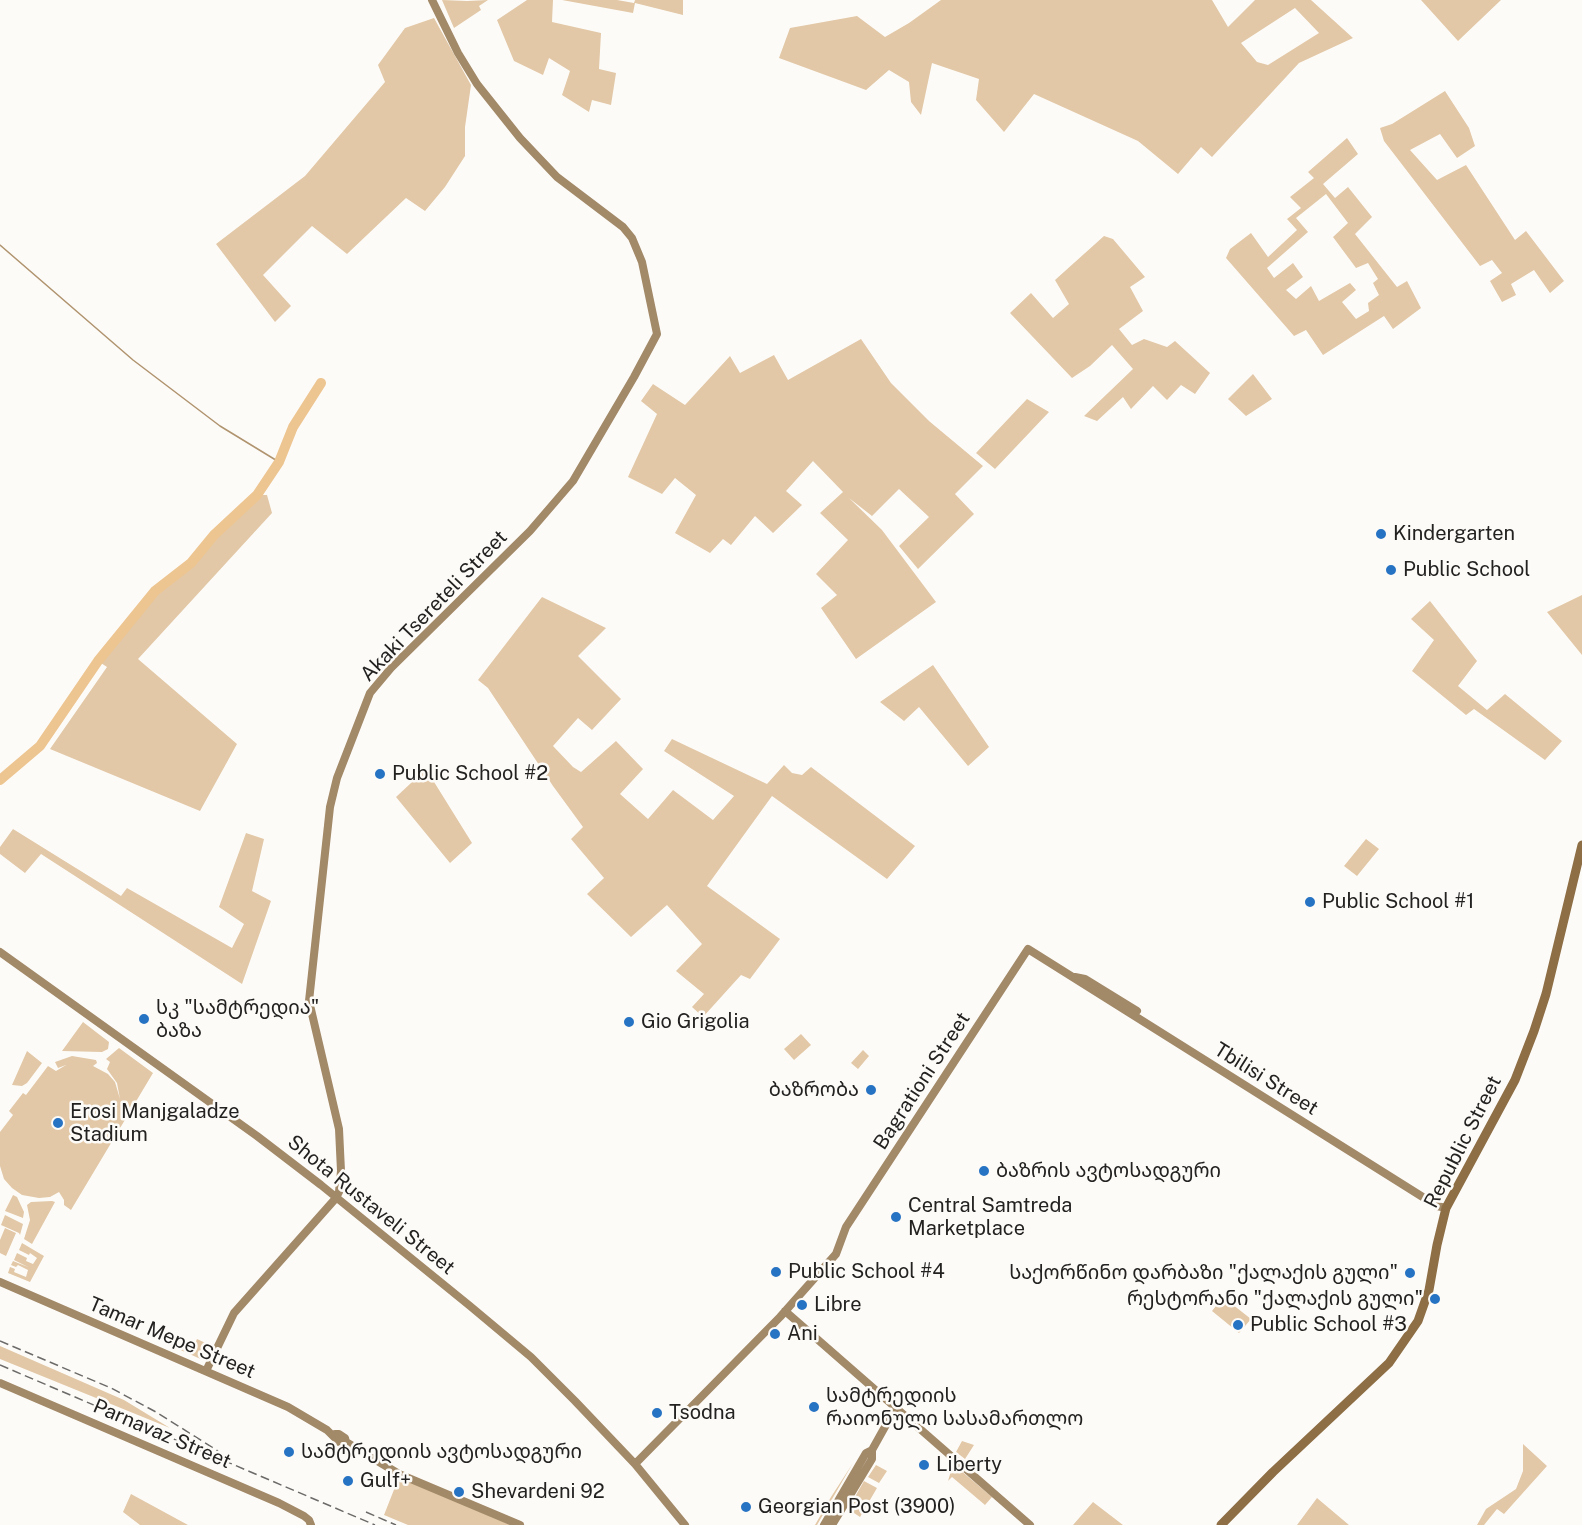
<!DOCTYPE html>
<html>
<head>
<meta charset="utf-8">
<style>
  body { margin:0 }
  canvas { display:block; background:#fdfbf8 }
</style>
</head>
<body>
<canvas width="1582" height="1525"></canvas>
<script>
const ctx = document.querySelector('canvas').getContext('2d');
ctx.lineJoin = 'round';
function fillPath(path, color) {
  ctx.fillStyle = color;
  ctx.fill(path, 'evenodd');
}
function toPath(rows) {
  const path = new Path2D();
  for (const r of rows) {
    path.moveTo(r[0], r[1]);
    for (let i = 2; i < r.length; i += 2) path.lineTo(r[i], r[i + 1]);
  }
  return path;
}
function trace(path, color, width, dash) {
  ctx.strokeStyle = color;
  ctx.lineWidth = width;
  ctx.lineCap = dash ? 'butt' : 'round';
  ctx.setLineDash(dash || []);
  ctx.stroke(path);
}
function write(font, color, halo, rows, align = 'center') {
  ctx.font = font + ' "Public Sans","Noto Sans Georgian",sans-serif';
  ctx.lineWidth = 5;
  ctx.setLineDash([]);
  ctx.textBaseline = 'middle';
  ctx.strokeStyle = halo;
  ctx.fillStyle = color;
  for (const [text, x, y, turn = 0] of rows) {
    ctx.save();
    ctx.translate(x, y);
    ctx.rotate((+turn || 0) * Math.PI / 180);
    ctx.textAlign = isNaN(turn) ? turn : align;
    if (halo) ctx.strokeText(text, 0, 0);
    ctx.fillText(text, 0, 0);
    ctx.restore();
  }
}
fillPath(toPath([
  [442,0,467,1,488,0,479,6,481,10,454,28],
  [527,0,553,0,552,22,601,33,599,69,616,73,611,105,592,100,589,112,562,95,570,71,549,58,543,75,514,61,497,20],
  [562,0,617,0,634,3,635,0,683,0,683,15,635,3,633,13],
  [941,0,1212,0,1228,27,1255,0,1311,0,1353,38,1299,63,1212,157,1201,147,1178,174,1138,141,1034,94,1004,132,976,100,979,79,932,63,921,115,911,102,909,82,889,70,866,90,779,58,790,28,857,16,885,37,909,23],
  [1295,8,1319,33,1268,65,1257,62,1241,43],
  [1421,0,1501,0,1458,41],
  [434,18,471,85,465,127,465,156,445,187,425,211,406,198,347,254,312,226,263,275,291,306,275,322,216,244,305,176,385,82,378,65,405,28],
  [1445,91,1469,128,1475,146,1457,158,1440,134,1410,150,1437,180,1466,165,1515,240,1526,231,1564,281,1550,293,1534,270,1511,284,1516,295,1502,302,1490,281,1502,273,1492,260,1480,266,1384,141,1380,128,1392,124],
  [1347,138,1358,154,1323,184,1335,198,1348,187,1372,217,1355,234,1397,287,1407,281,1421,308,1393,329,1384,316,1323,355,1306,330,1294,336,1226,258,1230,249,1251,233,1268,257,1297,230,1287,219,1301,208,1290,197,1314,178,1308,172],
  [1326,194,1348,223,1333,237,1356,268,1368,263,1378,279,1373,283,1379,295,1368,303,1369,311,1356,319,1342,302,1356,290,1350,283,1319,301,1311,286,1296,299,1286,290,1303,277,1293,263,1274,278,1267,268,1308,232,1296,218],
  [1104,236,1113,239,1145,277,1130,287,1143,311,1119,329,1132,345,1144,339,1167,347,1175,341,1210,373,1195,394,1181,385,1167,400,1153,386,1131,409,1123,397,1097,421,1084,416,1133,369,1112,345,1090,366,1072,378,1010,313,1031,293,1053,318,1069,304,1055,280],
  [861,339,891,383,929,421,983,466,955,494,974,514,918,569,899,546,929,517,899,489,872,516,849,498,882,530,936,602,856,659,821,608,837,595,816,574,848,540,820,513,843,492,813,461,786,491,802,505,773,533,755,516,731,545,723,539,710,553,675,533,696,495,675,478,662,494,628,477,657,414,641,401,653,384,685,405,730,356,740,373,774,355,788,380],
  [1253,374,1272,399,1246,416,1228,399],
  [1027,399,1049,412,995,469,976,453],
  [257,495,267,495,272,513,138,659,237,744,200,811,50,749,107,667,98,661,155,591,191,563,214,535],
  [1582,595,1582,655,1547,612],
  [542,597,606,628,578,656,621,699,592,730,578,718,553,746,573,767,581,772,616,741,643,769,620,794,648,819,673,790,713,820,734,796,664,751,672,739,767,784,784,765,792,773,802,775,811,767,915,846,887,879,772,796,707,886,780,939,750,979,741,975,703,1017,692,1007,704,994,676,971,702,944,667,905,631,937,587,894,604,878,571,839,583,827,553,786,488,688,478,680],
  [1430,601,1477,661,1458,686,1487,710,1505,694,1562,741,1545,760,1474,709,1466,715,1412,671,1434,640,1411,619],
  [933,665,989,747,968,766,919,707,904,721,880,702],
  [426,769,472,843,450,863,396,797],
  [13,829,121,896,127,888,232,948,244,924,219,907,246,833,264,839,252,891,271,901,242,984,41,854,25,873,0,854,0,847],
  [1366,839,1379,849,1357,876,1344,866],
  [83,1022,109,1042,108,1049,102,1052,62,1051],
  [801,1034,811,1045,794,1060,784,1049],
  [119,1048,153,1073,71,1210,64,1205,64,1200,59,1192,50,1197,39,1198,22,1195,12,1188,4,1179,0,1166,0,1132,13,1115,9,1111,23,1093,26,1095,48,1066,56,1071,66,1065,58,1068,55,1062,72,1056,96,1060,97,1063,93,1066,108,1074,115,1082,120,1099,117,1083,107,1069,110,1062,106,1059],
  [863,1050,869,1056,858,1069,851,1063],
  [27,1051,42,1063,27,1083,22,1086,12,1085],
  [13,1195,17,1197,24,1212,23,1218,5,1211],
  [52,1201,55,1202,32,1244,24,1239,30,1220,27,1205,31,1202],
  [5,1215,23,1224,20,1235,19,1233,1,1225],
  [5,1228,16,1233,6,1256,0,1253,0,1240],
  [22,1243,44,1256,30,1282,8,1273,10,1267,15,1269,14,1272,26,1277,28,1270,18,1265,16,1267,11,1265,13,1261,28,1267,14,1260,17,1253,27,1258,26,1261,33,1264,37,1258,30,1253,29,1255,19,1250],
  [1223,1297,1251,1319,1239,1333,1212,1311],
  [167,1338,192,1350,197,1339,212,1346,205,1361,165,1343],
  [0,1346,124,1400,170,1428,0,1359],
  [962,1441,974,1445,965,1459,956,1452],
  [1523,1444,1547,1466,1504,1514,1497,1509,1484,1525,1477,1525,1486,1509,1516,1489,1523,1471],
  [853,1463,817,1525,815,1525,831,1497],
  [953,1464,992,1497,985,1505,952,1477,948,1481],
  [876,1465,887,1471,879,1483,868,1477],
  [399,1477,511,1525,408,1525,384,1515],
  [864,1481,877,1488,860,1517,848,1509],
  [131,1494,188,1525,140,1525,123,1512],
  [1317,1498,1349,1525,1297,1525],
  [1093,1502,1123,1525,1073,1525]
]), '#e2c8a6');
trace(toPath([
  [0,245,133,360,220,426,279,462]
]), '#b0946f', 1.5);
trace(toPath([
  [0,780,40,746,98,661,155,591,191,563,214,535,257,495,279,462,293,427,321,383]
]), '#edc591', 10);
trace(toPath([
  [0,952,257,1136,321,1185,470,1306,531,1357,575,1401,635,1464,685,1525],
  [1075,977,1085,979,1137,1011],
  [0,1282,288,1407,327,1430,339,1442,346,1442,345,1438,339,1434,335,1434,335,1437],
  [785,1311,1030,1525],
  [206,1371,234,1313,336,1198,339,1192,341,1171,339,1129,309,1001,330,807,337,778,370,693,391,668,530,531,573,481,634,377,657,334,642,262,632,238,623,227,557,177,520,138,477,84,458,53,432,0],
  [0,1383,279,1503,304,1516,309,1520,311,1525],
  [346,1442,399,1474,520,1525],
  [635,1464,780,1317,836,1254,846,1227,1028,949,1437,1206,1446,1208],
  [824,1525,866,1453,872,1450,896,1407],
  [832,1525,872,1459,872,1450]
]), '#a28968', 8);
trace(toPath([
  [1221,1525,1273,1472,1389,1363,1418,1321,1429,1290,1437,1245,1446,1208,1515,1080,1534,1031,1546,994,1582,845]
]), '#8d6e45', 9);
trace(toPath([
  [0,1341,111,1388,156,1412,218,1451],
  [0,1365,375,1525],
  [366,1512,396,1525]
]), '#6c6b69', 1.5, [9, 4.5]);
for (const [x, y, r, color] of [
  [1381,534,6,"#2773c3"],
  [1391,570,6,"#2773c3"],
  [380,774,6,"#2773c3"],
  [1310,902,6,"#2773c3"],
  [144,1019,6,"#2773c3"],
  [629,1022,6,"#2773c3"],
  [871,1090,6,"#2773c3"],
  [58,1123,6,"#2773c3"],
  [984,1171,6,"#2773c3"],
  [896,1217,6,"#2773c3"],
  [776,1272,6,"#2773c3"],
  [1410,1273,6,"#2773c3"],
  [1435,1299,6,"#2773c3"],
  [802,1305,6,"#2773c3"],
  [1238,1325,6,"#2773c3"],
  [775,1334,6,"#2773c3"],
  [814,1407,6,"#2773c3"],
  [657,1413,6,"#2773c3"],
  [289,1452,6,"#2773c3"],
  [924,1465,6,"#2773c3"],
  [348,1481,6,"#2773c3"],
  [459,1492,6,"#2773c3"],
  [746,1507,6,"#2773c3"]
]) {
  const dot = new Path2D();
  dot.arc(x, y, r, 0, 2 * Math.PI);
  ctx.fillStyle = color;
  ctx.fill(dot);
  trace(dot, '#fdfbf8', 2);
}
write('20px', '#232221', '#fdfbf8', [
  ["Kindergarten",1393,534],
  ["Public School",1403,570],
  ["Public School #2",392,774],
  ["Public School #1",1322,902],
  ["სკ \"სამტრედია\"",156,1008],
  ["ბაზა",156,1031],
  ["Gio Grigolia",641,1022],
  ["ბაზრობა",859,1090,"right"],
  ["Erosi Manjgaladze",70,1112],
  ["Stadium",70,1135],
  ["ბაზრის ავტოსადგური",996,1171],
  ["Central Samtreda",908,1206],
  ["Marketplace",908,1229],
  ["Public School #4",788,1272],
  ["საქორწინო დარბაზი \"ქალაქის გული\"",1398,1273,"right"],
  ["რესტორანი \"ქალაქის გული\"",1423,1299,"right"],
  ["Libre",814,1305],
  ["Public School #3",1250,1325],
  ["Ani",787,1334],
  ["სამტრედიის",826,1396],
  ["რაიონული სასამართლო",826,1419],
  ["Tsodna",669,1413],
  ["სამტრედიის ავტოსადგური",301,1452],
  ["Liberty",936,1465],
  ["Gulf+",360,1481],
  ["Shevardeni 92",471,1492],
  ["Georgian Post (3900)",758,1507]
], 'left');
write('20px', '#232221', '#fdfbf8', [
  ["Akaki Tsereteli Street",434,606,-46],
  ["Tbilisi Street",1266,1079,32],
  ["Bagrationi Street",922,1081,-57],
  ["Republic Street",1463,1142,-63],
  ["Shota Rustaveli Street",371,1205,39],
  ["Tamar Mepe Street",172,1338,23],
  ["Parnavaz Street",162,1434,23]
]);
</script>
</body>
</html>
